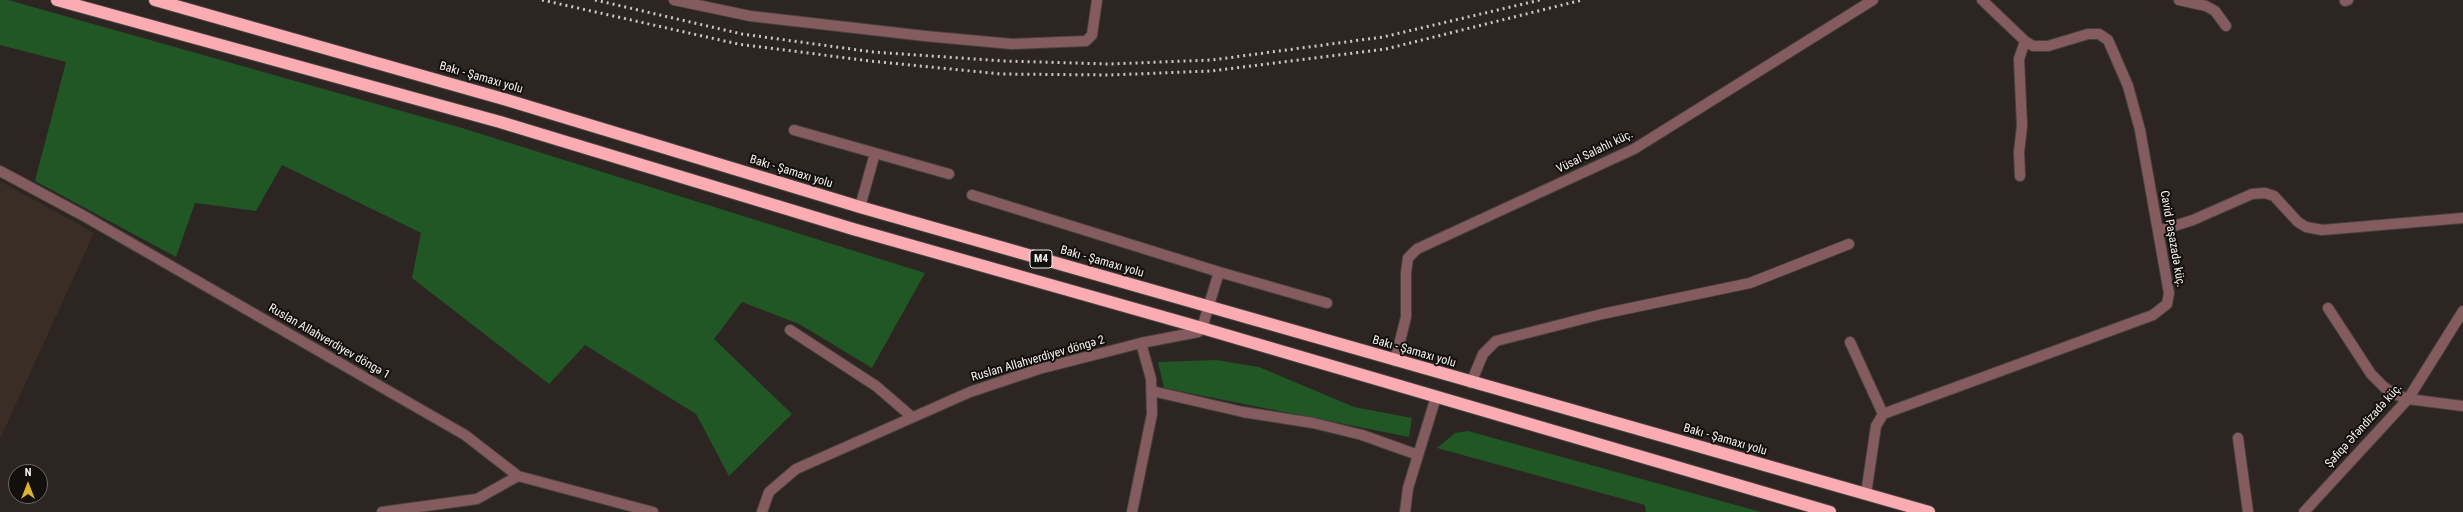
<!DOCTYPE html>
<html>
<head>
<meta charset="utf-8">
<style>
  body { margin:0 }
  #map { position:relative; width:2463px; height:512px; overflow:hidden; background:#2c2522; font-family:"Roboto Condensed",sans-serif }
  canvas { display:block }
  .north { position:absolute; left:8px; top:464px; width:40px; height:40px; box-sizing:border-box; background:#120f0d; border:1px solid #6d6967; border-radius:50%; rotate:0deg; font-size:11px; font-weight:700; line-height:16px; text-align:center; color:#f5f1ef }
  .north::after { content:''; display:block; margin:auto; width:14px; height:18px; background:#ddb233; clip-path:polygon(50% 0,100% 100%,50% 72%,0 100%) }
</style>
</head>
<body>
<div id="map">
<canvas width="2463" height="512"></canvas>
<div class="north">N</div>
</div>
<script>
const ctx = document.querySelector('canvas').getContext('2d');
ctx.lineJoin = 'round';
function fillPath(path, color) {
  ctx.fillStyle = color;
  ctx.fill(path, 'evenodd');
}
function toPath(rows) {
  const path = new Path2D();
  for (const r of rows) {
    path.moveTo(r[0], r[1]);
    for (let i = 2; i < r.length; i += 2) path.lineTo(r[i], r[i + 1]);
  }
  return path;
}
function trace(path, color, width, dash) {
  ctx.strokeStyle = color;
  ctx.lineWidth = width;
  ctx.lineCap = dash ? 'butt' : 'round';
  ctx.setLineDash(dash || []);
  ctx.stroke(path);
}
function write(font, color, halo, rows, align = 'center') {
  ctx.font = font + ' "Roboto Condensed",sans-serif';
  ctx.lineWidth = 4;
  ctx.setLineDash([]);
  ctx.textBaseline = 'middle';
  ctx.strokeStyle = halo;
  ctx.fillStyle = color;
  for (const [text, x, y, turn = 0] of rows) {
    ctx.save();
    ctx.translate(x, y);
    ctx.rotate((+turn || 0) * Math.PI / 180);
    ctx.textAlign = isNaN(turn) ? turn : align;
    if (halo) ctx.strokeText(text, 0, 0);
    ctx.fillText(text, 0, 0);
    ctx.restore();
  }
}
fillPath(toPath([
  [0,181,94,233,0,439]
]), '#392d26');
fillPath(toPath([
  [0,0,8,0,462,128,925,273,872,368,799,324,742,302,714,339,792,414,729,476,696,414,585,345,549,384,412,278,421,233,282,165,256,211,195,203,176,257,35,181,66,62,0,45],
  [1216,360,1259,367,1354,407,1412,418,1409,437,1164,388,1158,362],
  [1468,431,1761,512,1646,512,1645,505,1437,448,1455,433]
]), '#205725');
const minor = toPath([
  [674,0,750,16,925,36,1012,44,1086,41,1092,35,1097,0],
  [2179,0,2206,6,2215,11,2226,26],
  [2345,1,2348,0],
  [794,130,949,174],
  [0,171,84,216,465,435,518,476,653,512],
  [2020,176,2019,152,2022,126,2019,59,2025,41],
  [972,195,1219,272,1327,303],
  [860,207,875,153],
  [2158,231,2193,220,2252,194,2265,193,2274,196,2298,222,2306,227,2322,230,2463,218],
  [2328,308,2371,374,2384,387,2394,394,2408,399,2463,406],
  [790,330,876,386,912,417],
  [1850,342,1883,414],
  [1395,361,1406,317,1406,273,1408,258,1417,249,1634,149,1873,0],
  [1471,383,1483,354,1496,341,1602,314,1750,283,1849,244],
  [1152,391,1243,412,1313,423,1362,435,1418,455],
  [2238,438,2248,512],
  [1866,494,1876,426,1883,414,2153,315,2167,304,2169,293,2140,130,2128,86,2108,40,2099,34,2088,34,2048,46,2033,46,2025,41,1982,0],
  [382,512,477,499,518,476],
  [762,512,769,492,796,469,970,392,1039,369,1141,343,1198,332,1202,328,1219,272],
  [1132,512,1152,414,1151,379,1141,343],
  [1405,512,1408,488,1436,397],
  [2304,512,2408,399,2463,311]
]);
const highway = toPath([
  [57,0,500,122,853,229,1202,328,1830,512],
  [155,0,507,100,860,207,1929,512]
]);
trace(minor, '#48423f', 12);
trace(highway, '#48423f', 14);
trace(minor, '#845c60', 10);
trace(highway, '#fbacb3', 12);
trace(toPath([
  [542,0,738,44,870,61,1001,74,1109,75,1211,71,1386,49,1582,0],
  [595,0,742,34,873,52,1004,61,1109,64,1212,60,1383,37,1540,0]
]), '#cbc6c4', 3, [2, 4]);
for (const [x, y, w] of [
  [1041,259,22]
]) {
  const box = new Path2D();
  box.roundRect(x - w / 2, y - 9, w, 18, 3);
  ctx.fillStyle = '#120f0d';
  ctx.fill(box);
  trace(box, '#f5f1ef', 1);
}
write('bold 11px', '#f5f1ef', null, [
  ["M4",1041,259]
]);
write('12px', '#f5f1ef', '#120f0d', [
  ["Bakı - Şamaxı yolu",481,78,16],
  ["Vüsal Salahlı küç.",1595,152,-26],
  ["Bakı - Şamaxı yolu",791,172,17],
  ["Cavid Paşazadə küç.",2172,239,80],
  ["Bakı - Şamaxı yolu",1102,262,16],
  ["Ruslan Allahverdiyev döngə 1",329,342,30],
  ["Bakı - Şamaxı yolu",1414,352,16],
  ["Ruslan Allahverdiyev döngə 2",1038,359,-16],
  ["Şəfiqə Əfəndizadə küç.",2364,426,-48],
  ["Bakı - Şamaxı yolu",1725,440,16]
]);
</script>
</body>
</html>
